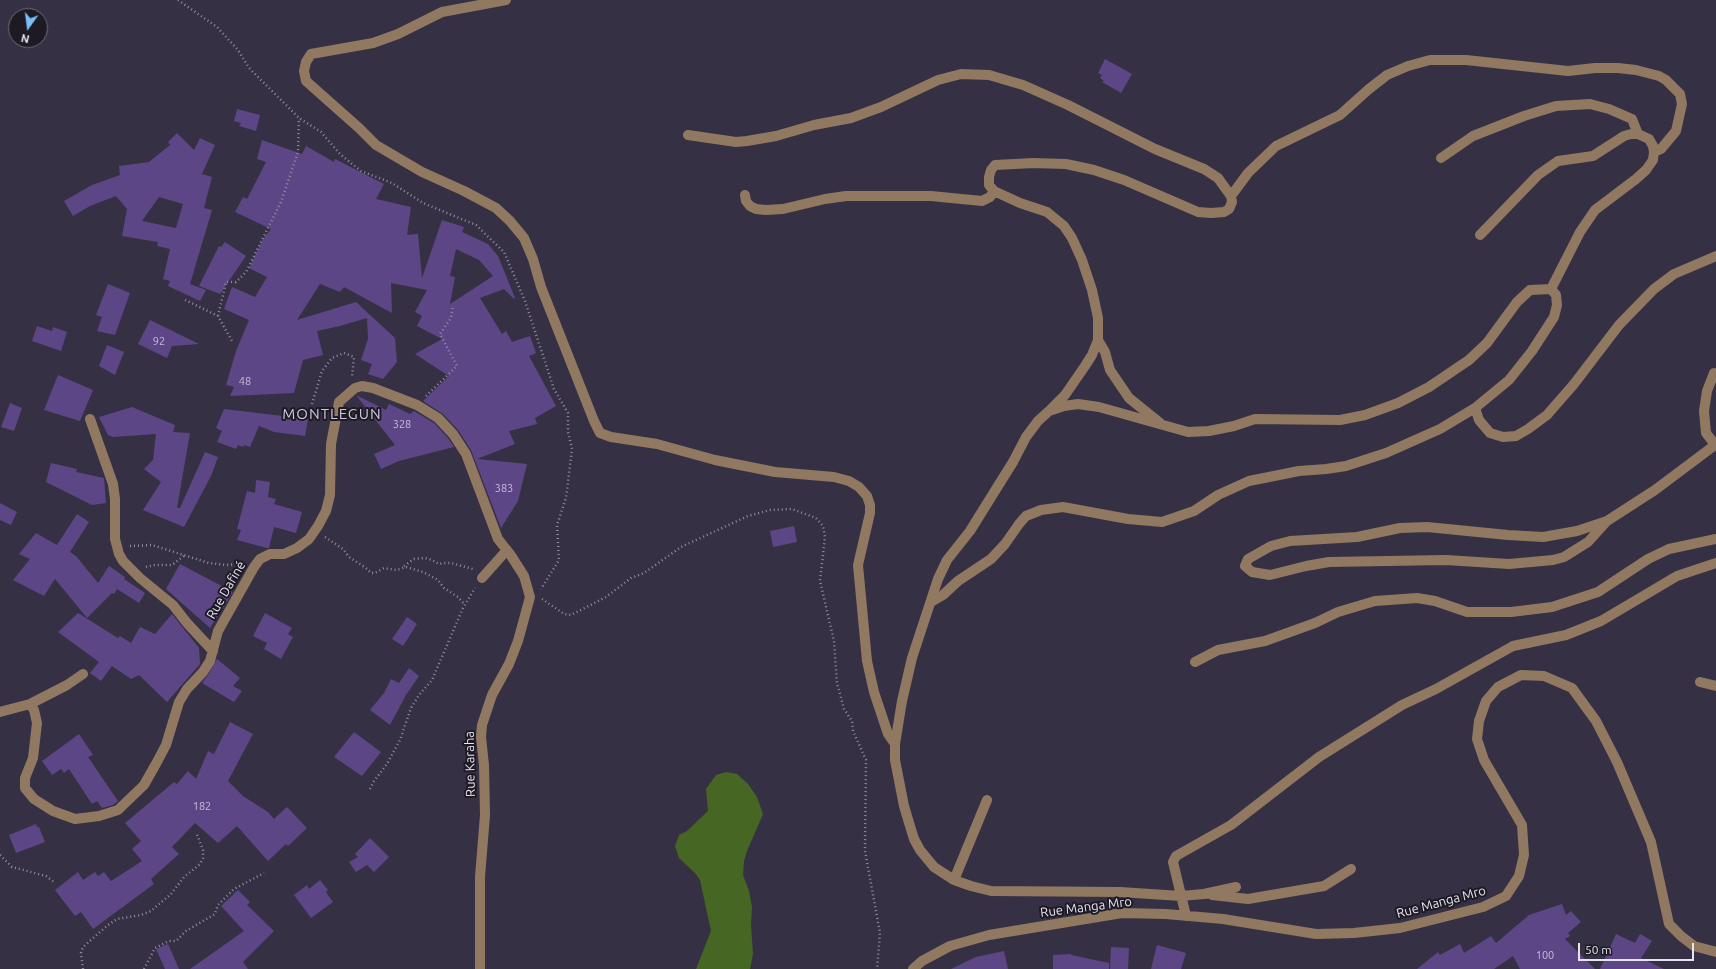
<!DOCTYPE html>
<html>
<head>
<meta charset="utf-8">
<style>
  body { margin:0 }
  #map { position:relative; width:1716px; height:969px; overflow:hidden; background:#363045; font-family:Ubuntu,sans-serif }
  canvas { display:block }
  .north { position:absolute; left:8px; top:8px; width:40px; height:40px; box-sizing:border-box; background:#1d1a24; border:1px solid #6e6b76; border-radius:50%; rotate:194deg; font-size:11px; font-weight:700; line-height:16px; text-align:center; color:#e7e4f2 }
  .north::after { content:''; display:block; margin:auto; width:14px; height:18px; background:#79bff8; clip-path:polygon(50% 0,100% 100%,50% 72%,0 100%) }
  .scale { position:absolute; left:1578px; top:943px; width:116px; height:18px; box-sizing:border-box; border:2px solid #e7e4f2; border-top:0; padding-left:5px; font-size:12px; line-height:14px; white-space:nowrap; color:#e7e4f2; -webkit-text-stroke:3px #1d1a24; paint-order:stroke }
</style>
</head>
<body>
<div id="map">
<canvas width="1716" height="969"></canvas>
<div class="north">N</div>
<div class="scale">50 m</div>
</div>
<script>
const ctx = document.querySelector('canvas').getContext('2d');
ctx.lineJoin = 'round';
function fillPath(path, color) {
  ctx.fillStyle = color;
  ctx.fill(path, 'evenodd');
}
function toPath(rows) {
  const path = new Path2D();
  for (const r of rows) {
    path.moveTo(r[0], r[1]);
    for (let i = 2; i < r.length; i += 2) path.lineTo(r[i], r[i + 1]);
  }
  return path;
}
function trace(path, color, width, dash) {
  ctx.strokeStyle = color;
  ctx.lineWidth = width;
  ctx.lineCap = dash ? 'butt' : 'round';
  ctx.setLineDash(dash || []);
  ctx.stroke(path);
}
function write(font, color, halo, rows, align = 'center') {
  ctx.font = font + ' Ubuntu,sans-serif';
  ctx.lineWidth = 4;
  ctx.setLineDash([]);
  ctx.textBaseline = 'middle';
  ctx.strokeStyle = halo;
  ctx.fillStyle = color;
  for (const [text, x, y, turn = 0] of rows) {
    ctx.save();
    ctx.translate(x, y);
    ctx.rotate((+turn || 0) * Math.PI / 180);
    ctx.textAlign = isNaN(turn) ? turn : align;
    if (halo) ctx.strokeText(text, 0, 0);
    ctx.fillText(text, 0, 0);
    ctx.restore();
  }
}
fillPath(toPath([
  [726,772,737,774,748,784,757,797,763,814,747,851,744,861,743,875,749,891,752,907,751,925,753,954,750,969,696,969,711,931,700,880,695,873,679,858,675,846,679,835,687,831,708,811,706,789,716,775]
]), '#456723');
fillPath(toPath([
  [1105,59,1132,74,1121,93,1102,82,1104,81,1100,78,1102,75,1098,73],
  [237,109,260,115,256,131,239,126,241,123,234,121],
  [177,133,194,150,200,138,215,145,202,174,212,177,204,208,212,210,190,284,206,290,200,301,168,286,170,281,163,279,170,249,157,246,158,242,122,236,127,209,116,196,90,206,73,216,64,201,92,185,120,175,119,166,149,162,170,145,168,142],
  [159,197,183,204,176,228,142,221],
  [262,140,302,154,306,146,334,162,335,159,384,184,376,199,411,207,407,235,418,234,422,278,442,220,464,227,462,232,488,244,498,256,515,298,514,299,504,289,480,298,502,334,506,331,512,342,530,336,536,353,529,356,556,406,535,418,537,424,509,431,515,444,477,459,527,464,518,501,501,528,471,450,458,430,443,414,423,401,449,376,415,354,442,339,417,326,422,316,415,312,427,290,391,283,392,313,344,287,340,292,320,284,297,320,356,302,395,338,397,362,383,379,368,374,372,364,361,360,368,339,367,318,340,326,317,331,323,355,303,360,294,393,230,396,234,387,226,385,236,351,249,320,224,309,232,287,255,297,267,277,249,268,263,239,271,229,235,212,243,197,247,199,266,162,257,159],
  [456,249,479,260,493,276,450,304,455,277,450,276],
  [225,242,246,256,220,294,199,286,219,246,221,247],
  [108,284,130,293,115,335,97,331,102,317,96,315],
  [150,320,199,344,172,346,167,358,138,344],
  [37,326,52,331,53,327,67,332,61,351,32,341],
  [107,345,124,352,115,375,99,366],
  [58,375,93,390,80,421,44,410],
  [356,395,386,410,389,404,410,414,414,411,434,423,448,438,454,447,399,461,381,469,374,454,395,445],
  [10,403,22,408,14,431,1,427],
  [132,407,175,425,173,432,190,433,177,508,180,508,205,452,218,457,211,476,184,527,143,510,161,482,144,469,153,460,156,434,113,437,108,435,99,417],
  [224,409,308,419,305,436,274,432,259,426,250,447,244,445,243,447,238,445,236,449,217,442,222,431,216,428],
  [51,463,77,469,76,472,104,478,106,503,92,505,46,482],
  [256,480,270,482,268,497,276,499,274,504,302,512,296,533,274,527,269,548,267,548,237,540,241,530,237,529,247,491,255,493],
  [0,503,17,512,11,525,0,520],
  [77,514,89,522,70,552,76,556,98,583,109,566,125,577,124,579,145,593,139,603,117,589,114,594,112,593,87,618,55,579,44,596,13,580,30,559,19,554,36,533,57,545],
  [794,526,797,542,773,547,770,531],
  [180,564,233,592,210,628,166,589],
  [78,613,118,638,120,636,131,643,140,627,155,634,172,614,199,648,200,664,167,702,139,675,131,679,112,666,101,681,90,673,99,662,58,632],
  [265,613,292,628,288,634,293,637,281,659,264,649,267,643,253,636],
  [407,617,417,624,403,646,392,639],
  [217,659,240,678,233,686,242,691,234,702,202,683,208,675],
  [409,668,419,676,406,695,390,725,370,710,384,693,391,679,399,683],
  [230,722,253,734,228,781,243,796,268,812,274,819,287,807,307,828,288,846,286,844,268,861,237,826,218,843,195,823,172,847,179,854,151,879,154,884,93,929,81,912,75,916,55,890,78,872,83,880,95,872,98,876,104,872,111,881,142,861,132,849,141,841,125,823,174,782,177,784,188,771,196,779,208,751,214,754],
  [354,732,381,752,362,776,334,757],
  [79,734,93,755,88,757,118,801,113,805,102,808,97,801,92,804,69,769,64,773,61,769,52,775,42,761],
  [36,824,37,827,39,827,45,842,16,853,9,835],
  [370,838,389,857,374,872,367,865,356,872,349,862,358,857,355,854],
  [320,880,328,890,326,892,333,902,311,918,294,895,307,885,309,889],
  [238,890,250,902,247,905,274,931,243,962,248,969,190,969,244,931,221,906],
  [1562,904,1566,915,1571,911,1581,922,1568,933,1570,936,1565,939,1595,969,1520,969,1513,956,1494,969,1417,969,1438,952,1440,955,1460,944,1464,953,1491,936,1496,943,1529,915],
  [1616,934,1635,943,1640,934,1652,941,1641,958,1664,969,1600,969],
  [168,944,179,969,165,969,156,949],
  [1157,945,1186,953,1181,969,1151,969],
  [1111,947,1129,948,1128,969,1110,969],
  [1004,951,1008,969,951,969,976,957],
  [1071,954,1071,955,1109,963,1109,969,1053,969,1053,955]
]), '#5c4686');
trace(toPath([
  [178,0,217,27,238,50,249,68,299,118,321,132,340,154,361,171,392,183,423,203,476,225,504,252,525,301,554,389,568,413,568,432,572,449,566,498,557,525,559,560,541,589],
  [185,300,218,316,233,343],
  [218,316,226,282,236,282,246,272,281,202,298,152,299,118],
  [426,396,457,366,440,334,451,318,453,306],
  [312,404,322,371,332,358,344,353,354,357,352,377],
  [325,537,343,549,349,557,366,568,371,573,375,573,384,568,396,570,406,567,423,572,438,580,444,588,458,597,465,605],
  [130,546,152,545,209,563,226,565,242,564],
  [404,566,414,559,425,558,432,560,439,564,444,563,451,563,473,569],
  [146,567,155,565,172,565,185,555],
  [542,599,564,614,571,615,606,597,631,578,644,573,681,547,748,516,770,510,792,509,816,518,823,526,825,537,820,581,834,641,837,683,844,709,852,721,853,731,866,760,865,851,880,933,877,969],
  [370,789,374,781,387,764,400,740,411,708,419,695,432,680,463,608,475,588],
  [0,855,12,867,46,876,54,882],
  [83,969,81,953,83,947,108,925,117,919,141,915,151,911,171,894,184,877,200,864,203,858,203,850,196,832],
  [144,969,155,948,169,941,176,941,186,931,215,914,218,905,234,889,264,873]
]), '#928d9f', 2.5, [1, 3]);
trace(toPath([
  [506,0,442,12,398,34,373,43,311,54,306,62,304,71,306,81,359,128,376,145,422,172,464,191,496,208,510,221,524,238,533,259,541,287,594,421,600,433,611,437,657,444,715,460,775,472,834,477,849,481,859,487,867,496,870,505,870,513,858,565,867,661,874,692,888,734,895,744],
  [688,135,736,142,747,141,776,136,814,125,851,118,881,107,938,80,961,74,989,75,1023,85,1068,105,1155,149,1204,169,1218,178,1231,196,1232,202,1229,209,1224,212,1211,213,1198,212,1124,180,1094,170,1066,164,1033,163,995,165,991,170,989,177,989,185,994,191,1020,203,1047,212,1064,226,1072,238,1082,260,1092,290,1098,318,1098,340,1092,355,1085,366,1065,395,1051,409],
  [1441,158,1473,136,1524,116,1556,106,1590,104,1609,109,1632,119,1638,134],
  [745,195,746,201,750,206,756,209,766,210,783,209,825,199,846,196,931,196,982,201,990,197,994,191],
  [1231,196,1248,173,1276,146,1340,115,1369,89,1387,75,1408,66,1430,60,1466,60,1568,71,1595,68,1618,68,1636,70,1659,76,1666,80,1680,94,1682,104,1676,131,1661,149,1654,152],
  [1480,235,1538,175,1558,161,1593,156,1624,136,1631,134,1638,134,1649,139,1653,146,1654,152,1653,160,1646,170,1636,179,1595,210,1580,232,1551,289],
  [1098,340,1105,352,1110,370,1129,398,1160,423],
  [1714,373,1707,391,1704,411,1706,433,1716,446],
  [1475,408,1479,420,1490,433,1503,437,1516,436,1528,429,1547,415,1574,384,1619,325,1654,289,1674,274,1716,256],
  [90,419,113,484,115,499,115,539,119,554,123,561,140,578,173,605,187,623,213,651],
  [1607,521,1577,531,1543,537,1508,535,1427,527,1400,528,1357,537,1290,541,1271,546,1248,559,1245,566,1252,572,1270,575,1306,566,1329,562,1446,560,1509,564,1553,560,1564,557,1588,542,1607,521,1655,490,1715,445],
  [482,578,507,550],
  [931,602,943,595,958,581,991,559,1005,544,1019,524,1026,516,1041,510,1063,507,1128,519,1162,522,1194,511,1218,495,1249,481,1299,471,1326,469,1346,466,1386,453,1440,429,1475,408,1509,380,1532,351,1554,317,1557,305,1556,295,1551,289,1530,290,1517,302,1487,343,1469,360,1429,387,1398,403,1365,415,1340,420,1255,419,1234,426,1209,431,1188,432,1099,407,1078,404,1064,406,1049,411,1038,421,1026,437,1013,462,993,494,970,531,947,560,938,579,912,658,902,701,895,744,895,760,904,806,910,826,914,839,920,850,934,867,954,880,971,886,991,891,1120,892,1181,896,1204,894,1236,887],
  [1195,662,1218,650,1265,641,1315,623,1338,612,1375,601,1417,598,1435,601,1467,612,1511,612,1552,607,1598,592,1648,559,1669,549,1716,539],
  [1700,682,1716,686],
  [30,704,67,685,83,674],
  [0,712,30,704,34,710,37,723,33,758,25,778,25,788,34,799,53,811,75,819,99,816,118,810,144,785,157,762,166,745,179,702,187,689,203,672,210,661,218,631,254,567,260,559,270,554,284,554,297,548,309,539,318,526,326,511,330,495,331,444,339,402,355,388,362,386,373,388,417,405,438,418,453,434,466,454,498,539,510,554,524,576,530,597,518,641,509,664,492,695,482,725,481,737,484,765,485,815,480,877,480,969],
  [954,880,987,800],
  [1212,895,1248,899,1324,886,1351,869],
  [1186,916,1173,862,1176,856,1231,825,1319,757,1402,705,1436,689,1513,646,1566,635,1601,621,1677,576,1716,563],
  [913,969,922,961,950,946,989,935,1122,913,1166,914,1223,919,1316,934,1354,933,1400,928,1483,907,1506,896,1519,876,1524,855,1522,825,1484,760,1477,739,1479,721,1486,701,1498,687,1521,675,1544,676,1572,688,1596,721,1617,762,1651,842,1669,924,1681,936,1694,946,1716,952]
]), '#917961', 10);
write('11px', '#c4bcd7', null, [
  ["92",159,341],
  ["48",245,381],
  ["328",402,424],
  ["383",504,488],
  ["182",202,806],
  ["100",1545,955]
]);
write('13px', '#e7e4f2', '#1d1a24', [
  ["Rue Dafiné",226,590,-60],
  ["Rue Karaha",470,764,-91],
  ["Rue Manga Mro",1441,902,-15],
  ["Rue Manga Mro",1086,907,-7]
]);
ctx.letterSpacing = '1px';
write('15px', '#cec7e2', '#1d1a24', [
  ["MONTLEGUN",332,414]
]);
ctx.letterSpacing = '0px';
</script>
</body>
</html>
